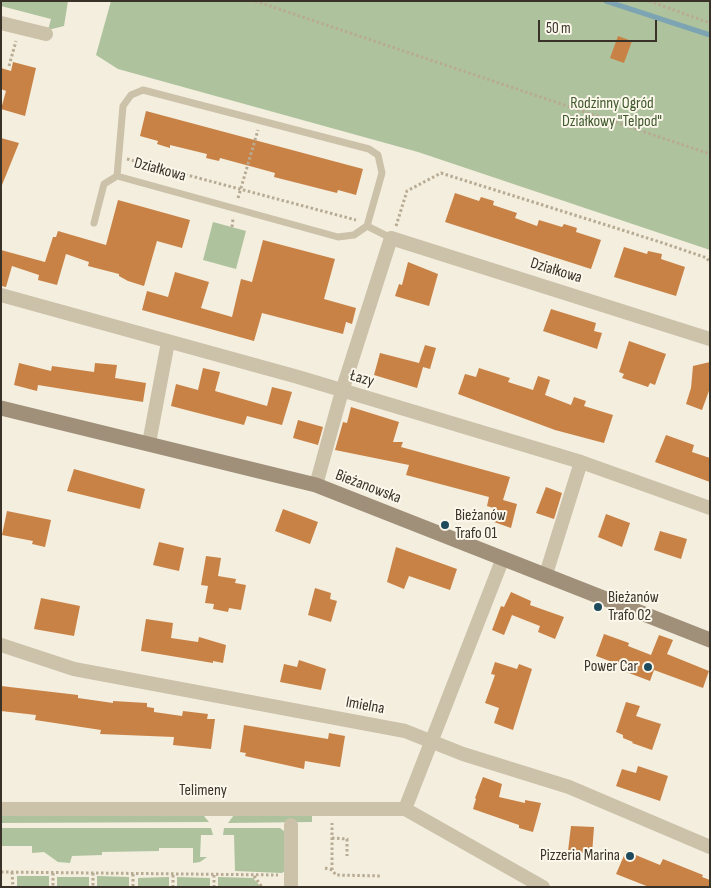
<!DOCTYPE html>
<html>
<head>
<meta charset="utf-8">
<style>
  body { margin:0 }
  #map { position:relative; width:711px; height:888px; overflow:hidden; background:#f3eede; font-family:"Sofia Sans Condensed",sans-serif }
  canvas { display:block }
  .frame { position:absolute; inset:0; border:2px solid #393229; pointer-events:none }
  .scale { position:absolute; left:538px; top:20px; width:119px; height:22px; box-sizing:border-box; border:2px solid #393229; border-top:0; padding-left:6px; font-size:15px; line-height:18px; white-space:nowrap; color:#393229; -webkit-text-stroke:4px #fbf7eb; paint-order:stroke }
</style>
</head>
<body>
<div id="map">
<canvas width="711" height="888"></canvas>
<div class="frame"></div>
<div class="scale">50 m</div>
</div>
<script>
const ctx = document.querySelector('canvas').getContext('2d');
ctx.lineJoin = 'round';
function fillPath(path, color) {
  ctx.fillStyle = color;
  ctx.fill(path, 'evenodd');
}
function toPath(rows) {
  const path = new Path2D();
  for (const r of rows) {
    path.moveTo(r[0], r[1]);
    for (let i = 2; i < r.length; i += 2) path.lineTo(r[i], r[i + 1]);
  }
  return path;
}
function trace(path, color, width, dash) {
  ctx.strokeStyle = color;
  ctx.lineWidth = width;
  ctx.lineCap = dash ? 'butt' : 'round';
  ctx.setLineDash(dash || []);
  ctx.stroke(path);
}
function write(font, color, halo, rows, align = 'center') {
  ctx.font = font + ' "Sofia Sans Condensed",sans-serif';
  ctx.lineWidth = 4;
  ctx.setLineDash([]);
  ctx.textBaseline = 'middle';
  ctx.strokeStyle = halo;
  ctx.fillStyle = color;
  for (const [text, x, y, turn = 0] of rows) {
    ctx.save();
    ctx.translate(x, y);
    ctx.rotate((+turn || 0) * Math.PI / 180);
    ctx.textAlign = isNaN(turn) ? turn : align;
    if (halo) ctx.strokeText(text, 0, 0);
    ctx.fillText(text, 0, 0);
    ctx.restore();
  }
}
fillPath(toPath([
  [1,1,68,1,64,26,48,30,51,19,1,6],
  [111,1,710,1,710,250,418,152,118,69,96,55],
  [213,222,246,231,236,269,203,260],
  [234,815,312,816,312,822,228,823],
  [1,816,204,816,209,822,1,823],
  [1,828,211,828,213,835,201,835,200,857,207,857,200,862,193,863,193,848,159,848,159,851,102,852,102,855,72,856,70,863,58,862,44,852,32,853,32,846,1,846],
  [224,828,280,828,285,832,286,870,282,873,235,871,234,835,223,835],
  [17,876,49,876,49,887,17,887],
  [97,876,129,877,129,887,97,887],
  [57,877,89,877,89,887,57,887],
  [169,877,169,887,138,887,138,878],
  [177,877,210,878,210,887,177,887],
  [218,877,253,878,261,887,218,887]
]), '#aec39d');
trace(toPath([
  [606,1,710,35]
]), '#7ca4b2', 5);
fillPath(toPath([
  [618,36,632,41,624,63,610,58],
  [13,62,36,68,25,116,1,109,6,91,1,89,1,68,11,71],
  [146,111,363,169,356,195,338,190,337,193,274,177,275,173,257,168,220,158,219,161,206,158,207,154,170,145,170,148,157,144,158,141,140,136],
  [1,138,19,143,2,185,1,185],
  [455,193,479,201,481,197,494,201,493,205,517,213,515,218,537,226,539,220,562,227,564,224,577,228,576,232,601,240,591,269,445,222],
  [118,200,190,220,182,248,157,241,144,286,128,281,119,276,119,274,88,266,89,262,66,254,57,285,38,280,39,275,12,266,6,287,1,286,1,250,45,262,53,237,56,237,58,231,106,245],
  [263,240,335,259,324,299,356,308,352,324,346,322,343,334,262,313,254,341,142,310,147,291,168,297,175,272,209,282,201,308,232,317,241,279,252,282],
  [624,247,647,254,648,251,662,254,661,259,685,267,676,296,614,277],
  [408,262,438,274,429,306,395,296,399,284,402,285],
  [551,309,596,323,594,331,602,333,597,349,543,331],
  [629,341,666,354,655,385,650,383,648,387,622,378,624,374,619,372],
  [425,345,436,348,430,369,423,367,417,388,374,375,380,353,419,363],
  [710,362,710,388,702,410,686,404,691,388,693,366],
  [19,363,51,371,52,366,94,372,95,363,117,365,115,378,146,383,143,402,38,385,37,391,14,385],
  [203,368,220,372,215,391,267,406,272,387,292,392,282,425,247,416,244,425,171,406,176,384,198,390],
  [479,368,510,378,508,382,533,390,538,376,550,380,545,395,571,405,574,397,586,401,584,406,613,415,604,443,555,430,458,394,465,374,476,377],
  [351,407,399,422,393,442,403,442,401,447,510,477,503,500,517,504,511,528,494,522,497,509,487,506,489,497,406,475,409,465,335,450,343,422,347,423],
  [298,420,323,427,318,445,293,438],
  [666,435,694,445,692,452,710,458,710,482,655,462],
  [74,469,145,489,140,509,67,491],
  [546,487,562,493,554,519,536,513],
  [283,509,318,522,310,544,275,531],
  [7,511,51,520,45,547,32,544,33,541,2,535],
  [606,514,630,523,622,547,598,537],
  [660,531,687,539,681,559,654,550],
  [159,542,184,548,179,571,153,565],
  [396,547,457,569,450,590,409,576,404,589,387,582],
  [206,556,221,558,218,576,236,579,235,583,246,585,241,610,229,608,228,612,213,609,214,604,205,603,208,586,201,585],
  [315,588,331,593,330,599,337,601,331,622,308,615],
  [511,592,531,601,530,605,564,617,555,639,538,632,540,626,512,615,504,635,492,630,501,606,504,607],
  [41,598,80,606,74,636,34,629],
  [146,619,173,623,171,638,198,642,199,637,226,645,223,663,213,661,213,663,141,651],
  [604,634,629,643,628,646,651,655,659,635,673,640,667,654,709,671,703,688,654,670,650,681,621,670,623,666,596,656],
  [299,660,326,669,321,690,280,682,284,664,297,667],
  [495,662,517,669,519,664,532,669,513,730,494,723,499,708,485,703,495,675,491,674],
  [1,686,78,695,78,698,113,703,113,701,147,703,147,707,154,708,154,712,182,716,183,711,208,714,207,719,215,719,211,749,173,745,174,737,100,734,101,730,35,720,36,715,1,711],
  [626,702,640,706,636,716,661,724,652,750,632,743,633,742,623,738,623,735,616,732],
  [244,725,328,739,329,733,345,736,340,767,305,761,304,769,245,756,246,753,240,752],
  [638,766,668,776,660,801,616,786,622,769,636,773],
  [483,777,502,784,499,797,525,803,525,800,541,803,533,832,519,828,519,825,473,809,476,799,475,798],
  [571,826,594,827,592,854,568,851],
  [626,851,660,865,663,859,703,875,702,877,710,880,710,887,649,887,616,874]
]), '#c98246');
trace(toPath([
  [255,1,710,154],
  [649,1,710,23],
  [9,66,16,41],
  [127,159,356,220],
  [238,198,258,130],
  [396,226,407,191,441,173,660,242,707,258,710,263],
  [232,227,233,219],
  [332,838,347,839,347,856],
  [325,868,332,870,336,875,381,876],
  [332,870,332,823],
  [1,872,278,875],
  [12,872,13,887],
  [53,873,53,887],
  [93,873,93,887],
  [133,874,133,887],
  [173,875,173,887],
  [214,875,214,887],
  [254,876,262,887]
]), '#b8ab93', 3, [2.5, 2.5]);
trace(toPath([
  [117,176,338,237,354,235,367,226,391,238],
  [94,223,104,184,117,176,123,106,131,95,143,90,369,149,378,155,382,173,367,226]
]), '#ccc1a9', 7);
trace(toPath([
  [1,23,46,34],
  [1,295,298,377,581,462,710,508],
  [149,443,168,342],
  [316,485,342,391,391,238,710,339],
  [546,574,581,462],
  [1,645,74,669,405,731,463,754,569,787,710,847],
  [1,809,405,809,543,887],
  [405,809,503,558],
  [291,825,291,887]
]), '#ccc1a9', 14);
trace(toPath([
  [1,408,316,485,710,640]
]), '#a0907a', 15);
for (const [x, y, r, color] of [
  [445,525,5,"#1d4b5d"],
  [598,607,5,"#1d4b5d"],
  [648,667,5,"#1d4b5d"],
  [630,856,5,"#1d4b5d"]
]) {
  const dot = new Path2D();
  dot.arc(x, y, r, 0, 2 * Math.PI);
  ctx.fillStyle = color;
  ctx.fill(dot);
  trace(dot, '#fbf7eb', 2);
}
write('16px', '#3f582c', '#fbf7eb', [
  ["Rodzinny Ogród",612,104],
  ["Działkowy \"Telpod\"",612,122]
]);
write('16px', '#393229', '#fbf7eb', [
  ["Działkowa",160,170,15],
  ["Działkowa",556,271,17],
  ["Łazy",362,379,16],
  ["Bieżanowska",368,487,21],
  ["Imielna",365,706,10],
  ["Telimeny",203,791]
]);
write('16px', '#393229', '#fbf7eb', [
  ["Bieżanów",455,516],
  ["Trafo 01",455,534],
  ["Bieżanów",608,598],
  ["Trafo 02",608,616],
  ["Power Car",638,667,"right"],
  ["Pizzeria Marina",620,856,"right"]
], 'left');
</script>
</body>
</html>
